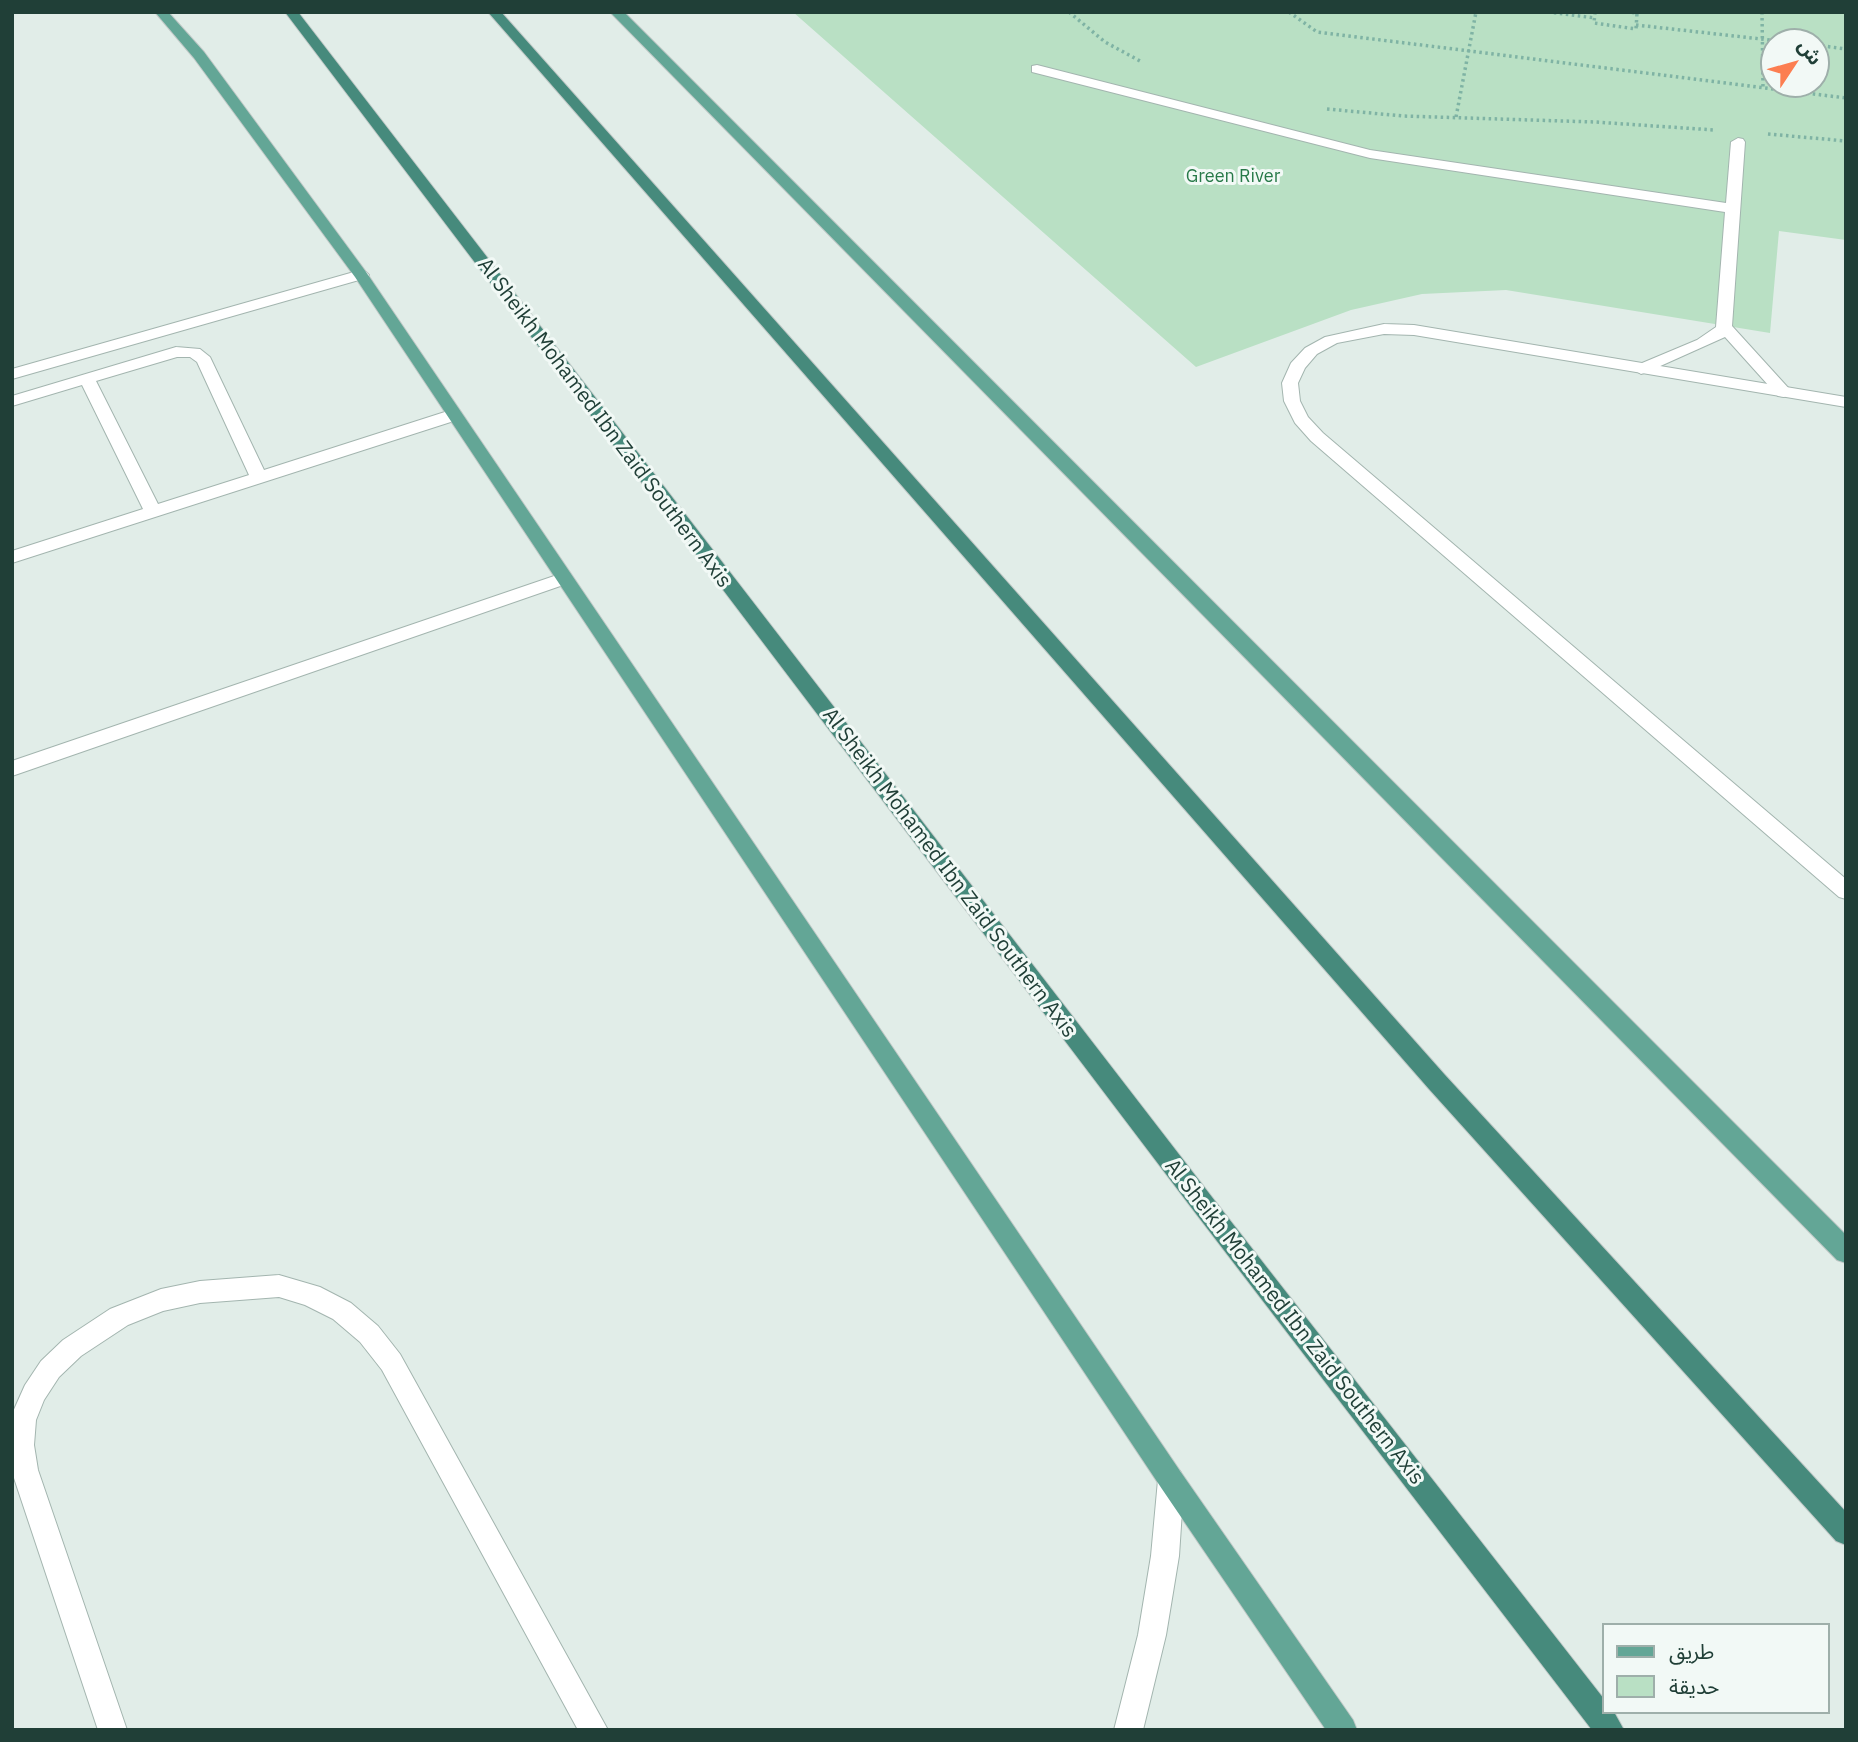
<!DOCTYPE html>
<html>
<head>
<meta charset="utf-8">
<style>
  body { margin:0 }
  #map { position:relative; width:1858px; height:1742px; overflow:hidden; background:#e1ede8; font-family:"IBM Plex Sans","Noto Sans Arabic",sans-serif }
  canvas { display:block }
  .frame { position:absolute; inset:0; border:14px solid #203f37; pointer-events:none }
  .legend { position:absolute; left:1602px; top:1623px; width:228px; height:91px; box-sizing:border-box; background:#f2f9f6; border:2px solid #9eafaa; margin:0; padding:9px 12px; list-style:none; font-size:21px; color:#203f37 }
  .legend li { display:flex; align-items:center; gap:14px; height:35px }
  .legend b { width:35px; border:2px solid #9eafaa }
  .north { position:absolute; left:1760px; top:28px; width:70px; height:70px; box-sizing:border-box; background:#f2f9f6; border:2px solid #9eafaa; border-radius:50%; rotate:54deg; font-size:19px; font-weight:700; line-height:28px; text-align:center; color:#203f37 }
  .north::after { content:''; display:block; margin:auto; width:24px; height:32px; background:#fc7e51; clip-path:polygon(50% 0,100% 100%,50% 72%,0 100%) }
</style>
</head>
<body>
<div id="map">
<canvas width="1858" height="1742"></canvas>
<div class="frame"></div>
<ul class="legend">
<li><b style="height:9px;background:#63a696"></b>طريق</li>
<li><b style="height:19px;background:#b9e0c4"></b>حديقة</li>
</ul>
<div class="north">ش</div>
</div>
<script>
const ctx = document.querySelector('canvas').getContext('2d');
ctx.lineJoin = 'round';
function fillPath(path, color) {
  ctx.fillStyle = color;
  ctx.fill(path, 'evenodd');
}
function toPath(rows) {
  const path = new Path2D();
  for (const r of rows) {
    path.moveTo(r[0], r[1]);
    for (let i = 2; i < r.length; i += 2) path.lineTo(r[i], r[i + 1]);
  }
  return path;
}
function trace(path, color, width, dash) {
  ctx.strokeStyle = color;
  ctx.lineWidth = width;
  ctx.lineCap = dash ? 'butt' : 'round';
  ctx.setLineDash(dash || []);
  ctx.stroke(path);
}
function write(font, color, halo, rows, align = 'center') {
  ctx.font = font + ' "IBM Plex Sans",sans-serif';
  ctx.lineWidth = 6;
  ctx.setLineDash([]);
  ctx.textBaseline = 'middle';
  ctx.strokeStyle = halo;
  ctx.fillStyle = color;
  for (const [text, x, y, turn = 0] of rows) {
    ctx.save();
    ctx.translate(x, y);
    ctx.rotate((+turn || 0) * Math.PI / 180);
    ctx.textAlign = isNaN(turn) ? turn : align;
    if (halo) ctx.strokeText(text, 0, 0);
    ctx.fillText(text, 0, 0);
    ctx.restore();
  }
}
fillPath(toPath([
  [793,12,1846,12,1846,240,1779,231,1770,333,1506,290,1422,294,1351,310,1196,367],
  [1774,42,1816,42,1816,84,1774,84]
]), '#b9e0c4');
const service = toPath([
  [1037,65,1370,150,1726,203,1731,142,1738,138,1743,139,1745,142,1732,326,1792,392,1784,397,1778,396,1725,337,1647,372,1641,374,1633,369,1635,366,1697,340,1716,327,1725,212,1370,158,1032,72,1032,66,1037,65],
  [361,270,366,272,369,275,366,278,12,379,12,369,361,270],
  [176,347,200,349,210,357,264,470,448,411,460,411,462,415,460,419,12,563,12,551,143,509,82,385,12,406,12,396,176,347],
  [177,357,190,357,197,362,249,475,158,504,96,381,177,357],
  [563,573,572,579,569,583,12,776,12,761,563,573],
  [279,1275,320,1287,351,1303,378,1326,400,1354,608,1730,578,1730,382,1370,360,1342,333,1319,305,1305,279,1297,200,1303,163,1311,128,1325,81,1356,59,1377,44,1400,36,1420,34,1445,38,1470,127,1730,98,1730,12,1472,12,1414,25,1385,41,1361,63,1340,110,1309,161,1289,200,1281,279,1275],
  [1171,1467,1180,1471,1184,1480,1179,1556,1166,1635,1143,1730,1114,1730,1138,1635,1151,1556,1158,1480,1162,1471,1171,1467]
]);
const minor = toPath([
  [1384,324,1414,325,1846,397,1846,407,1414,335,1384,334,1337,343,1317,354,1305,368,1298,383,1300,401,1308,417,1323,433,1846,879,1846,899,1839,897,1311,441,1295,423,1284,401,1282,383,1291,363,1305,348,1325,337,1384,324]
]);
const primary = toPath([
  [155,12,168,12,204,52,366,272,1180,1471,1353,1720,1357,1730,1326,1730,1162,1489,355,277,194,58,155,12],
  [610,12,624,12,1846,1235,1846,1263,1837,1260,610,12]
]);
const trunk = toPath([
  [285,12,298,12,1215,1201,1604,1699,1604,1712,1614,1712,1624,1730,1592,1730,1197,1215,285,12],
  [488,12,501,12,1445,1075,1846,1512,1846,1545,1836,1541,1429,1089,488,12]
]);
trace(service, '#a3b5af', 2);
trace(minor, '#a3b5af', 2);
trace(primary, '#c1c9c7', 2);
trace(trunk, '#c1c9c7', 2);
trace(toPath([
  [1069,12,1105,42,1140,61],
  [1289,12,1317,32,1846,98],
  [1548,12,1595,18],
  [1595,12,1594,23,1636,29,1637,13,1627,12],
  [1762,12,1763,87],
  [1636,25,1788,42],
  [1816,45,1846,49],
  [1327,109,1403,116,1595,122,1714,130],
  [1456,117,1476,12],
  [1768,134,1846,141]
]), '#7fb3a4', 3.5, [2.5, 3.5]);
fillPath(service, '#fff');
fillPath(minor, '#fff');
fillPath(primary, '#63a696');
fillPath(trunk, '#468a7c');
write('18px', '#277948', '#f2f9f6', [
  ["Green River",1233,177]
]);
write('21px', '#203f37', '#f2f9f6', [
  ["Al Sheikh Mohamed Ibn Zaid Southern Axis",604,423,53],
  ["Al Sheikh Mohamed Ibn Zaid Southern Axis",949,873,53],
  ["Al Sheikh Mohamed Ibn Zaid Southern Axis",1294,1322,52]
]);
</script>
</body>
</html>
